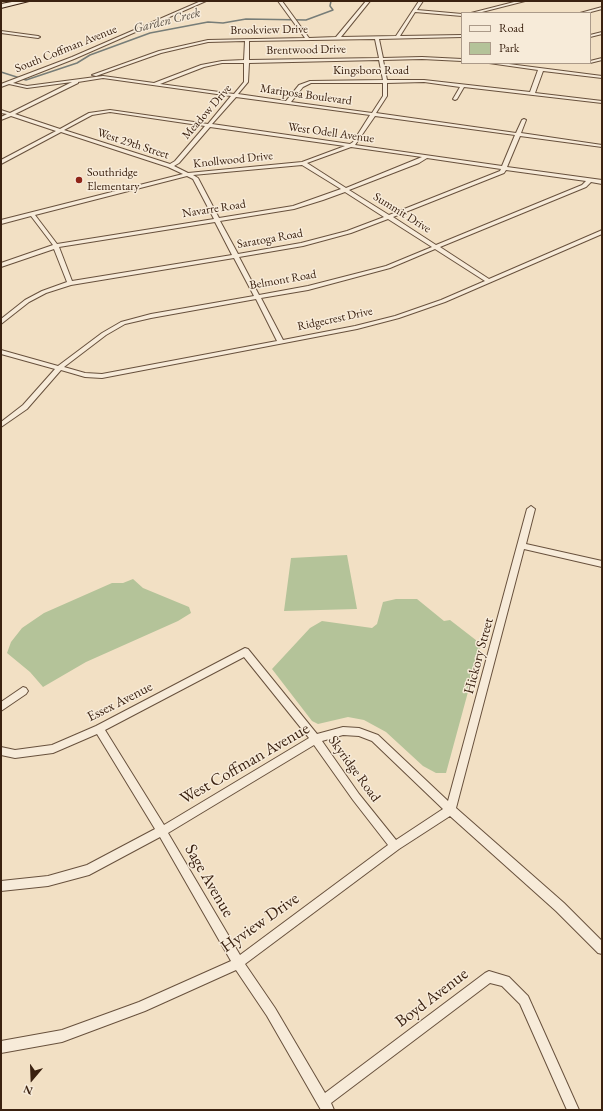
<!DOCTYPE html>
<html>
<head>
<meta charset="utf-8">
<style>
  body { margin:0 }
  #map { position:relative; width:603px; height:1111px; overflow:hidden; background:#f2e0c4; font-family:"EB Garamond",serif }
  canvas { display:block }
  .frame { position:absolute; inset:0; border:2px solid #3a2110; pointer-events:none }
  .legend { position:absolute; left:461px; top:12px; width:130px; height:52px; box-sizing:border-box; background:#f7ebd9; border:1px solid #ab9a89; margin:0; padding:5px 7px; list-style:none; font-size:12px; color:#3a2110 }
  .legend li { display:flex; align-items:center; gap:8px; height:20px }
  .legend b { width:20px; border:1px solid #ab9a89 }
  .north { position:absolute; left:12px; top:1059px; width:40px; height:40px; -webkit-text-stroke:3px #f7ebd9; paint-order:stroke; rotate:199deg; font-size:11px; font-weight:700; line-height:16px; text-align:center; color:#3a2110 }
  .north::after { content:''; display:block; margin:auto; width:14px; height:18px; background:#3a2110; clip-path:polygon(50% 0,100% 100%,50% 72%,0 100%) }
</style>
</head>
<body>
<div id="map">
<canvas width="603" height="1111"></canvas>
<div class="frame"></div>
<ul class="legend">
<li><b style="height:5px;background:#f7ebd9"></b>Road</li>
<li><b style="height:11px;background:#b4c399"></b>Park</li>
</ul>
<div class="north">N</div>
</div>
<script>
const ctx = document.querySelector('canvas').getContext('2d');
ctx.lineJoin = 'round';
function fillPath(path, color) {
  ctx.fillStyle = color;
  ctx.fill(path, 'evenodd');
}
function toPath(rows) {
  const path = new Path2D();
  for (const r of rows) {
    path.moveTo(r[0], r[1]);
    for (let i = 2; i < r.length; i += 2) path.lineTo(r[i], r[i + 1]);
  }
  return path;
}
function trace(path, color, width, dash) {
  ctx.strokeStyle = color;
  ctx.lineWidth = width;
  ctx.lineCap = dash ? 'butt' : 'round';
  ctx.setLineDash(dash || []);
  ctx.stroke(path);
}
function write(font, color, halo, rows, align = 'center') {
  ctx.font = font + ' "EB Garamond",serif';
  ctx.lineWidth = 3;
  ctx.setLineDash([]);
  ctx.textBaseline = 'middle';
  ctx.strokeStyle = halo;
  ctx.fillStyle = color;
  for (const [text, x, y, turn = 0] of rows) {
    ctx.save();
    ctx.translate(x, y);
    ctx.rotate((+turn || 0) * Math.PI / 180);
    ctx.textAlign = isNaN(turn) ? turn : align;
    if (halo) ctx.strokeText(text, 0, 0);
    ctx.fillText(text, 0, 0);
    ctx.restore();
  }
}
fillPath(toPath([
  [347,555,357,609,284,611,291,558],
  [133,579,143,588,189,607,191,613,178,621,86,662,43,687,30,672,7,653,11,642,22,628,44,613,112,583,123,583],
  [396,599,417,599,444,621,450,620,481,644,446,773,436,773,423,766,386,732,364,720,348,717,318,724,312,721,272,669,310,628,322,621,372,628,377,624,383,602]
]), '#b4c399');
trace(toPath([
  [1,72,26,80,77,63,90,55,150,33,208,22,223,23,246,19,306,20,333,10,330,6,331,1]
]), '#777d78', 1.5);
const minor = toPath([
  [201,1,206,1,74,59,13,83,27,86,103,76,154,83,201,65,222,61,244,60,245,41,208,42,161,53,96,76,92,75,159,51,208,40,305,38,278,1,282,1,309,38,336,37,366,1,370,1,341,37,396,36,419,1,423,1,417,10,462,14,462,16,415,12,400,36,462,35,462,37,379,39,383,58,422,57,462,59,462,61,422,59,383,60,387,80,424,80,530,92,538,70,489,63,501,63,602,76,602,78,543,71,535,93,602,101,602,103,464,87,457,99,455,100,453,99,460,87,424,82,387,83,387,96,376,113,516,133,522,120,524,119,526,120,521,133,602,145,602,147,520,136,507,167,602,180,602,184,591,182,586,187,440,247,489,279,600,231,602,230,602,234,445,302,399,318,357,329,102,378,85,377,61,370,27,409,1,427,1,422,23,405,55,369,1,354,1,350,58,366,102,333,121,322,151,314,254,296,234,258,71,285,46,293,29,302,1,324,1,319,25,300,42,291,67,282,54,249,1,267,1,263,53,245,31,216,1,224,1,220,183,174,168,167,61,132,1,164,1,160,56,131,11,116,1,120,1,117,7,114,1,113,1,110,10,113,72,82,27,88,9,84,1,87,1,84,72,57,201,1],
  [375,39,379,58,249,60,249,41,375,39],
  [379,60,383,80,310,81,299,85,286,101,238,94,248,82,249,63,379,60],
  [222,63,244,63,244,82,234,94,160,84,204,67,222,63],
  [103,78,231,96,208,124,110,110,89,113,60,129,15,114,78,83,78,82,103,78],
  [311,83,383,83,383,96,372,113,291,102,303,87,311,83],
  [236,97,370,115,353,142,350,144,212,124,236,97],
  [110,112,205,126,175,161,170,164,64,130,92,115,110,112],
  [375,116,515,135,502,166,355,145,375,116],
  [210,127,345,146,302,162,188,173,174,166,179,163,210,127],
  [351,147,422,157,346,188,307,163,351,147],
  [427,158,501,169,500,171,389,215,349,190,419,163,427,158],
  [302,165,341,189,293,206,219,218,198,178,193,175,302,165],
  [506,170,586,181,582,185,436,245,393,217,504,173,506,170],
  [187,176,193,179,214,219,57,244,35,215,187,176],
  [345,192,384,217,347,231,301,243,238,254,220,221,294,209,323,200,345,192],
  [388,219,432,247,386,266,308,286,259,295,239,257,303,246,351,233,388,219],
  [215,222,232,255,72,281,59,247,215,222],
  [435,249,485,281,441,300,395,316,355,326,283,340,261,298,308,290,390,268,435,249],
  [256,299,277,341,102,374,85,373,64,367,106,335,125,324,151,318,256,299],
  [518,1,525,1,478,13,471,13,518,1],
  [602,7,602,9,587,13,580,13,602,7],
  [1,31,38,36,40,37,38,38,1,33,1,31],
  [602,32,602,34,590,37,590,35,602,32],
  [602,58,602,60,590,63,589,63,590,61,602,58],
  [531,506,535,509,526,544,602,561,602,567,524,549,456,808,564,903,602,941,602,954,598,953,556,911,450,816,399,849,245,964,275,1008,325,1093,485,973,489,971,509,977,528,996,579,1110,567,1110,520,1004,502,986,490,983,331,1103,334,1110,321,1110,267,1016,236,970,145,1011,62,1042,1,1053,1,1041,62,1030,139,1002,231,961,160,837,89,875,48,886,1,891,1,881,48,876,87,865,155,829,97,734,53,753,15,758,1,755,1,747,15,750,52,745,96,726,245,648,248,649,317,734,343,727,359,728,378,735,448,801,527,509,531,506],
  [244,657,309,738,164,825,105,730,244,657],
  [343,735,359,736,372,741,443,809,396,840,359,794,322,741,343,735],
  [314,745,353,800,388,845,240,955,168,833,314,745],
  [23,687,26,688,28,691,26,694,1,711,1,702,23,687]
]);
const secondary = toPath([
  [17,1,29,1,1,8,1,4,17,1]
]);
trace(minor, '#68513d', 2);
trace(secondary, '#3a2110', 2);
fillPath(minor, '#f7ebd9');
fillPath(secondary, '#f7ebd9');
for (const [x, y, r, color] of [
  [79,180,4,"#8f2418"]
]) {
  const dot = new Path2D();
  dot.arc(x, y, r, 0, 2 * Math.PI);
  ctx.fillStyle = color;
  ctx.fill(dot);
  trace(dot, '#f7ebd9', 1.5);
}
write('12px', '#3a2110', '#f7ebd9', [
  ["Brookview Drive",269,30,-1],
  ["South Coffman Avenue",66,49,-22],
  ["Brentwood Drive",306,50,-1],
  ["Kingsboro Road",371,71],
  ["Mariposa Boulevard",306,95,8],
  ["Meadow Drive",207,112,-49],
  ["West Odell Avenue",331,133,8],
  ["West 29th Street",133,144,18],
  ["Knollwood Drive",233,160,-6],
  ["Navarre Road",214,209,-9],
  ["Summit Drive",402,213,32],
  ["Saratoga Road",270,239,-10],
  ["Belmont Road",283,280,-10],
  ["Ridgecrest Drive",335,319,-12]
]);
write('12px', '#3a2110', '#f7ebd9', [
  ["Southridge",87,173],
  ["Elementary",87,187]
], 'left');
write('italic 13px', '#584f44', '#f7ebd9', [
  ["Garden Creek",167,21,-14]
]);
write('14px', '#3a2110', '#f7ebd9', [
  ["Hickory Street",479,656,-75],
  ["Essex Avenue",120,702,-27],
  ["Skyridge Road",354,769,54]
]);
write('17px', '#3a2110', '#f7ebd9', [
  ["West Coffman Avenue",245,764,-30],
  ["Sage Avenue",209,881,60],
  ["Hyview Drive",260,923,-35],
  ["Boyd Avenue",432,998,-37]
]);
</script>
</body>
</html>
